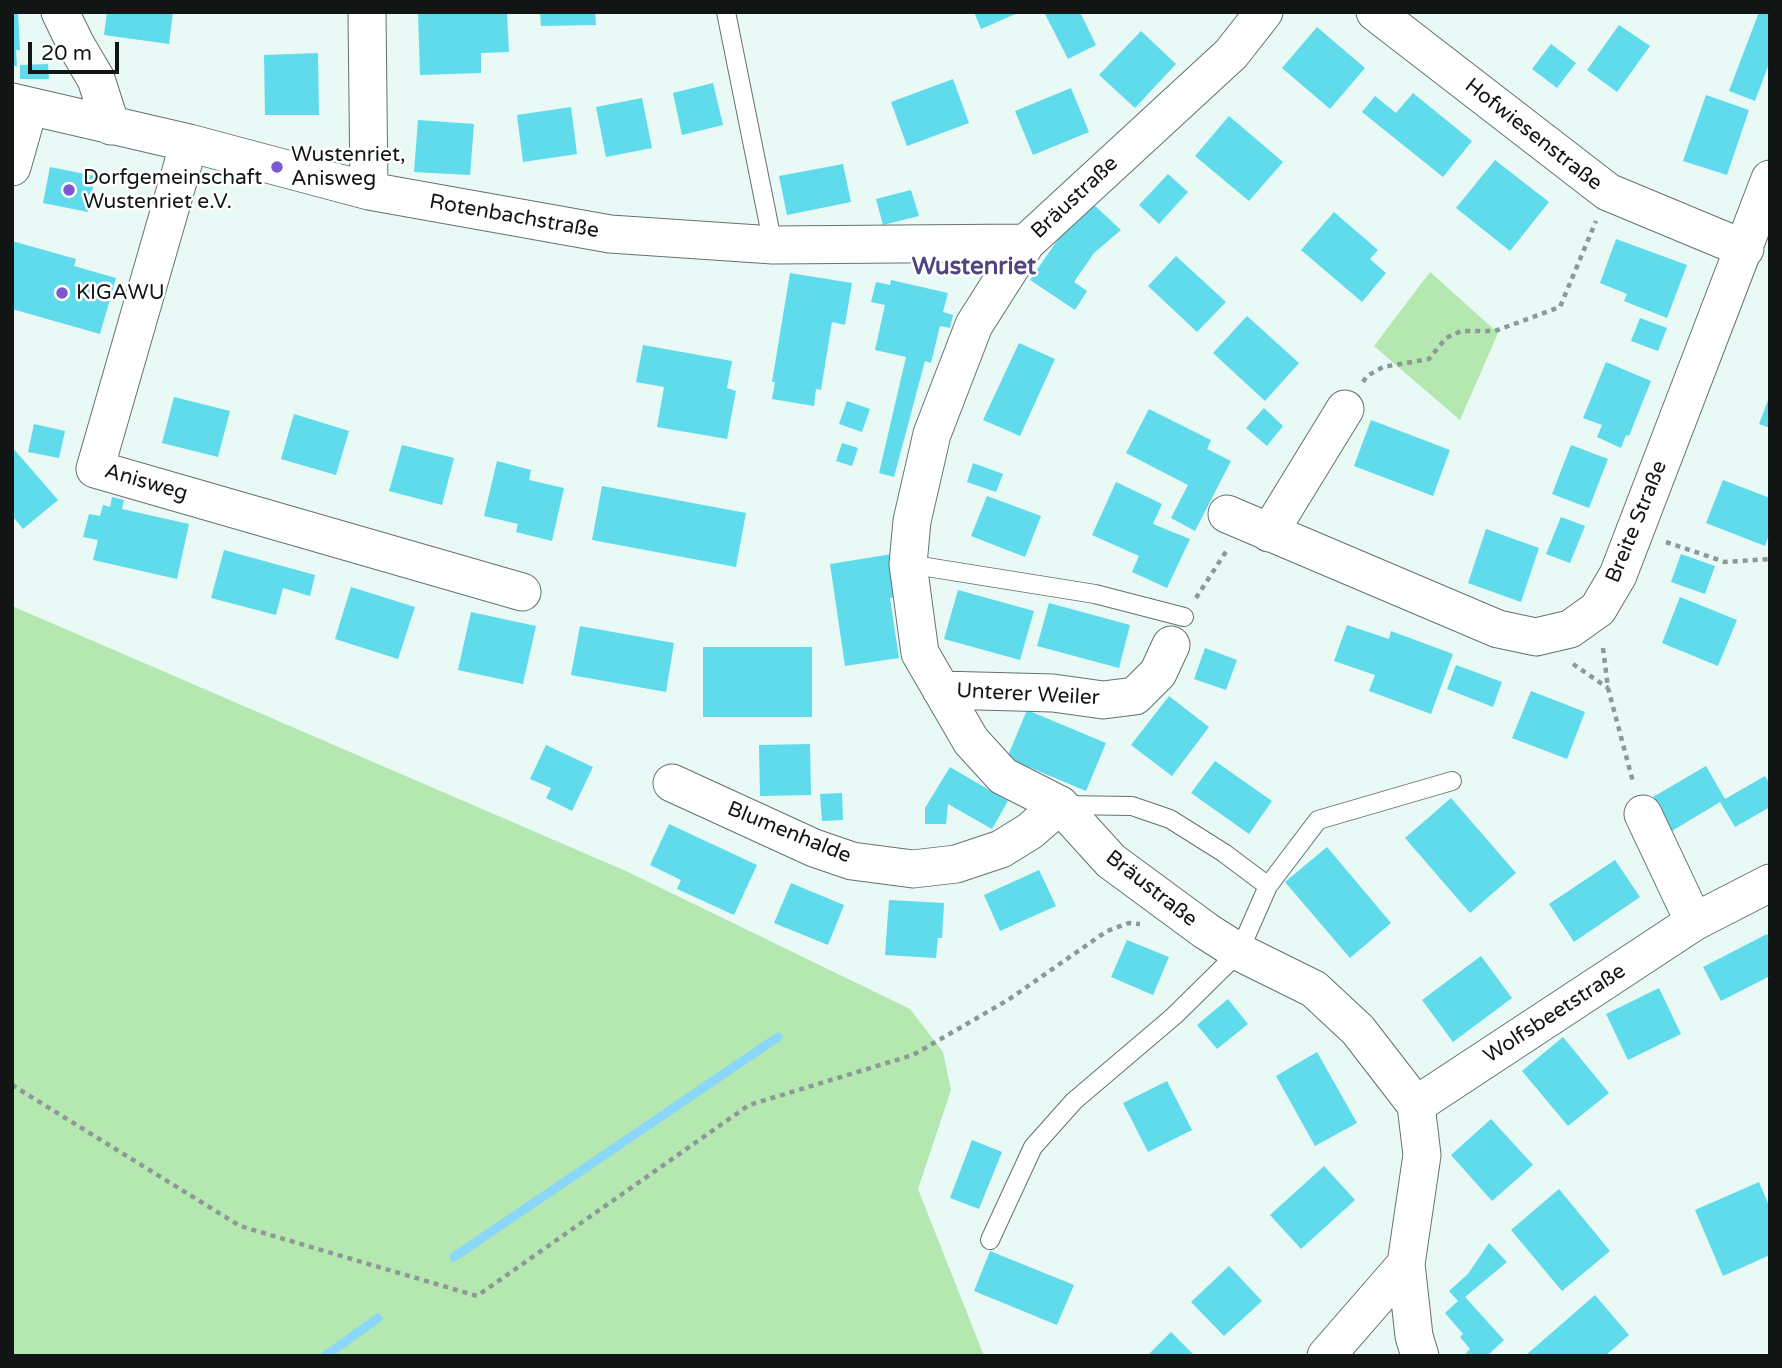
<!DOCTYPE html>
<html>
<head>
<meta charset="utf-8">
<style>
  body { margin:0 }
  #map { position:relative; width:1782px; height:1368px; overflow:hidden; background:#e8f9f6; font-family:"Varela Round",sans-serif }
  canvas { display:block }
  .frame { position:absolute; inset:0; border:14px solid #111615; pointer-events:none }
  .scale { position:absolute; left:28px; top:42px; width:91px; height:32px; box-sizing:border-box; border:4px solid #111615; border-top:0; padding-left:9px; font-size:21px; line-height:24px; white-space:nowrap; color:#111615; -webkit-text-stroke:5px #fff; paint-order:stroke }
</style>
</head>
<body>
<div id="map">
<canvas width="1782" height="1368"></canvas>
<div class="frame"></div>
<div class="scale">20 m</div>
</div>
<script>
const ctx = document.querySelector('canvas').getContext('2d');
ctx.lineJoin = 'round';
function fillPath(path, color) {
  ctx.fillStyle = color;
  ctx.fill(path, 'evenodd');
}
function toPath(rows) {
  const path = new Path2D();
  for (const r of rows) {
    path.moveTo(r[0], r[1]);
    for (let i = 2; i < r.length; i += 2) path.lineTo(r[i], r[i + 1]);
  }
  return path;
}
function trace(path, color, width, dash) {
  ctx.strokeStyle = color;
  ctx.lineWidth = width;
  ctx.lineCap = dash ? 'butt' : 'round';
  ctx.setLineDash(dash || []);
  ctx.stroke(path);
}
function write(font, color, halo, rows, align = 'center') {
  ctx.font = font + ' "Varela Round",sans-serif';
  ctx.lineWidth = 5;
  ctx.setLineDash([]);
  ctx.textBaseline = 'middle';
  ctx.strokeStyle = halo;
  ctx.fillStyle = color;
  for (const [text, x, y, turn = 0] of rows) {
    ctx.save();
    ctx.translate(x, y);
    ctx.rotate((+turn || 0) * Math.PI / 180);
    ctx.textAlign = isNaN(turn) ? turn : align;
    if (halo) ctx.strokeText(text, 0, 0);
    ctx.fillText(text, 0, 0);
    ctx.restore();
  }
}
fillPath(toPath([
  [1430,272,1498,333,1460,420,1374,346],
  [12,606,628,872,910,1009,943,1052,951,1090,918,1189,984,1356,12,1356]
]), '#b5e7b1');
trace(toPath([
  [454,1257,778,1037],
  [325,1356,378,1318]
]), '#8bd7f9', 9);
fillPath(toPath([
  [12,12,18,12,20,50,16,50,17,66,12,66],
  [107,12,173,12,169,44,104,35],
  [418,12,507,12,509,52,481,53,481,73,420,75],
  [540,12,595,12,596,25,541,26],
  [974,12,1020,12,981,29],
  [1044,12,1080,12,1096,45,1068,59],
  [1759,12,1770,12,1770,61,1755,101,1729,91],
  [1619,25,1650,46,1617,92,1587,70],
  [1317,27,1365,68,1330,109,1282,68],
  [1141,31,1176,64,1135,108,1099,75],
  [1551,44,1576,63,1557,88,1532,69],
  [318,53,319,115,265,115,264,55],
  [48,64,49,79,20,79,20,65],
  [953,79,969,123,907,146,891,102],
  [713,83,723,125,682,135,673,93],
  [1071,88,1089,132,1033,155,1015,111],
  [1413,93,1472,141,1443,177,1362,112,1375,96,1396,113],
  [1706,95,1749,110,1727,175,1683,161],
  [642,98,652,148,606,157,596,107],
  [571,107,577,154,523,162,517,115],
  [1229,116,1283,162,1249,201,1195,156],
  [418,120,474,124,470,175,414,172],
  [1495,160,1549,202,1510,251,1456,208],
  [843,164,851,202,787,215,779,176],
  [50,167,95,176,88,212,43,203],
  [1168,174,1188,192,1159,224,1139,205],
  [911,190,919,216,883,225,876,199],
  [1093,204,1121,230,1094,253,1074,282,1087,291,1075,310,1030,280,1063,232],
  [1334,212,1378,250,1370,259,1386,273,1362,302,1301,250],
  [1616,239,1687,265,1667,318,1624,301,1627,294,1600,283],
  [12,241,76,259,74,266,116,278,100,334,12,309],
  [1176,256,1226,302,1197,332,1148,286],
  [790,273,852,283,845,325,832,322,821,390,816,389,814,406,772,399,775,382,772,382],
  [891,280,948,293,943,312,953,315,950,328,940,326,931,363,925,361,894,477,879,473,906,357,875,350,885,305,871,302,876,282,890,285],
  [1247,316,1299,363,1265,401,1213,353],
  [1640,318,1667,328,1658,351,1631,341],
  [1019,343,1055,359,1020,436,983,420],
  [643,345,732,361,727,388,736,391,727,439,657,427,664,387,636,382],
  [1606,362,1651,381,1629,436,1626,435,1621,448,1597,437,1602,425,1583,418],
  [1770,395,1770,428,1759,424],
  [174,397,230,411,218,457,162,443],
  [847,401,870,409,862,432,839,424],
  [1264,408,1283,426,1267,446,1246,428],
  [1149,409,1211,440,1207,449,1231,461,1195,531,1171,518,1188,485,1126,453],
  [294,414,349,431,336,475,281,459],
  [1371,420,1450,450,1433,496,1354,466],
  [34,424,65,431,59,458,28,452],
  [842,443,858,448,852,466,836,461],
  [402,445,454,458,442,505,389,491],
  [1571,445,1608,459,1589,508,1552,494],
  [12,447,58,500,23,529,14,518,12,519],
  [497,461,531,470,529,480,564,488,552,541,516,532,518,524,484,516],
  [973,463,1003,474,996,492,967,482],
  [1723,480,1770,498,1770,532,1765,546,1706,523],
  [1116,482,1162,504,1153,524,1190,539,1167,588,1132,572,1139,556,1092,535],
  [602,486,746,513,736,567,592,540],
  [987,496,1041,516,1025,557,971,536],
  [112,497,124,500,122,509,189,524,177,579,93,560,98,540,83,537,89,514,100,516,103,505,110,507],
  [1561,517,1585,526,1570,563,1546,554],
  [1486,529,1539,548,1521,602,1468,583],
  [224,550,315,575,310,596,283,588,276,615,211,598],
  [892,554,899,596,890,598,899,658,845,666,830,564],
  [1681,554,1715,566,1705,594,1671,582],
  [351,587,415,607,398,659,335,639],
  [958,590,1034,611,1020,660,944,639],
  [1680,597,1737,620,1718,666,1662,643],
  [1049,603,1130,625,1119,668,1037,646],
  [471,612,536,626,523,684,458,670],
  [1347,625,1389,639,1391,631,1453,654,1431,714,1369,691,1375,675,1334,661],
  [580,626,674,643,666,692,571,675],
  [703,647,812,647,812,717,703,717],
  [1205,648,1237,660,1226,690,1194,679],
  [1456,665,1502,682,1493,707,1447,689],
  [1531,691,1585,712,1567,759,1512,738],
  [1169,696,1209,727,1172,776,1131,745],
  [1027,710,1106,743,1086,791,1007,758],
  [810,744,811,795,760,796,759,745],
  [546,745,593,767,572,811,546,798,551,788,530,779],
  [1215,761,1272,801,1249,834,1191,793],
  [1706,766,1725,799,1765,776,1770,784,1770,807,1735,827,1720,802,1672,831,1653,797],
  [950,767,1008,801,992,829,948,804,946,824,925,824,925,808],
  [842,793,843,820,822,821,820,794],
  [1451,798,1516,873,1470,913,1405,838],
  [669,824,757,865,734,915,677,889,681,880,650,865],
  [1327,847,1391,923,1350,958,1285,882],
  [1615,860,1640,897,1574,942,1549,904],
  [1039,870,1056,906,1000,931,984,895],
  [791,883,844,905,828,945,774,923],
  [889,900,944,903,942,938,938,938,936,958,885,955],
  [1767,934,1770,939,1770,976,1721,1001,1703,967],
  [1127,940,1169,957,1153,995,1111,977],
  [1481,956,1512,998,1453,1042,1422,1000],
  [1659,988,1681,1034,1628,1060,1606,1014],
  [1228,999,1248,1024,1217,1049,1197,1025],
  [1563,1037,1609,1093,1568,1126,1522,1071],
  [1317,1052,1357,1123,1315,1146,1276,1076],
  [1167,1081,1192,1130,1148,1152,1123,1103],
  [1491,1119,1533,1165,1492,1201,1451,1155],
  [972,1140,1002,1152,979,1209,950,1198],
  [1324,1166,1355,1200,1301,1249,1270,1215],
  [1759,1182,1770,1208,1770,1255,1723,1276,1695,1210],
  [1559,1189,1610,1251,1562,1291,1511,1230],
  [1489,1243,1507,1262,1465,1297,1504,1340,1487,1356,1469,1356,1466,1353,1470,1349,1460,1337,1463,1334,1445,1313,1458,1301,1449,1291,1468,1274],
  [990,1251,1074,1285,1057,1325,974,1291],
  [1229,1266,1262,1301,1224,1336,1191,1302],
  [1595,1295,1629,1335,1605,1356,1525,1356],
  [1171,1332,1195,1356,1147,1356]
]), '#5fdbeb');
const lane = toPath([
  [726,12,773,245],
  [908,564,1095,594,1184,617],
  [1268,886,1318,820,1452,781],
  [990,1240,1033,1147,1074,1101,1174,1016,1239,952,1268,886,1224,853,1170,819,1132,806,1063,805]
]);
const street = toPath([
  [60,12,76,45,96,79,111,126],
  [367,12,369,191],
  [1264,12,1231,54,1026,243,974,325,932,434,912,521,908,564,920,653,971,741,1003,776,1060,805,1111,861,1206,931,1239,952,1314,989,1358,1030,1416,1105,1422,1155,1406,1264,1414,1336,1420,1356],
  [1375,12,1608,192,1745,249],
  [12,102,189,143,369,191,610,234,773,245,1026,243],
  [189,143,95,469,522,592],
  [12,167,29,107],
  [1227,514,1498,629,1536,637,1570,629,1598,609,1618,575,1770,179],
  [1269,533,1345,409],
  [941,690,1053,693,1103,700,1135,696,1158,673,1171,645],
  [672,783,814,848,852,861,913,869,956,864,1001,849,1030,831,1060,805],
  [1643,814,1694,922],
  [1416,1105,1694,922,1770,883],
  [1326,1356,1406,1264]
]);
trace(lane, '#647270', 20);
trace(street, '#647270', 39);
trace(toPath([
  [1363,382,1367,376,1383,367,1429,359,1446,338,1461,331,1495,331,1560,307,1596,221],
  [1666,542,1725,562,1770,559],
  [1196,598,1227,550],
  [1603,648,1608,688,1633,782],
  [1573,664,1608,688],
  [12,1085,240,1226,477,1296,749,1105,913,1055,1008,1000,1107,931,1129,923,1140,924]
]), '#8d9997', 4.5, [5, 5]);
trace(lane, '#fff', 18);
trace(street, '#fff', 37);
for (const [x, y, r, color] of [
  [277,167,7,"#7c59d3"],
  [69,190,7,"#7c59d3"],
  [62,293,7,"#7c59d3"]
]) {
  const dot = new Path2D();
  dot.arc(x, y, r, 0, 2 * Math.PI);
  ctx.fillStyle = color;
  ctx.fill(dot);
  trace(dot, '#fff', 2.5);
}
write('21px', '#111615', '#fff', [
  ["Hofwiesenstraße",1533,135,38],
  ["Bräustraße",1075,198,-43],
  ["Rotenbachstraße",514,217,10],
  ["Anisweg",146,483,16],
  ["Breite Straße",1637,522,-68],
  ["Unterer Weiler",1028,695,3],
  ["Blumenhalde",789,833,22],
  ["Bräustraße",1151,889,38],
  ["Wolfsbeetstraße",1555,1014,-33]
]);
write('21px', '#111615', '#fff', [
  ["Wustenriet,",291,155],
  ["Anisweg",291,179],
  ["Dorfgemeinschaft",83,178],
  ["Wustenriet e.V.",83,202],
  ["KIGAWU",76,293]
], 'left');
write('bold 24px', '#524381', '#fff', [
  ["Wustenriet",974,268]
]);
</script>
</body>
</html>
